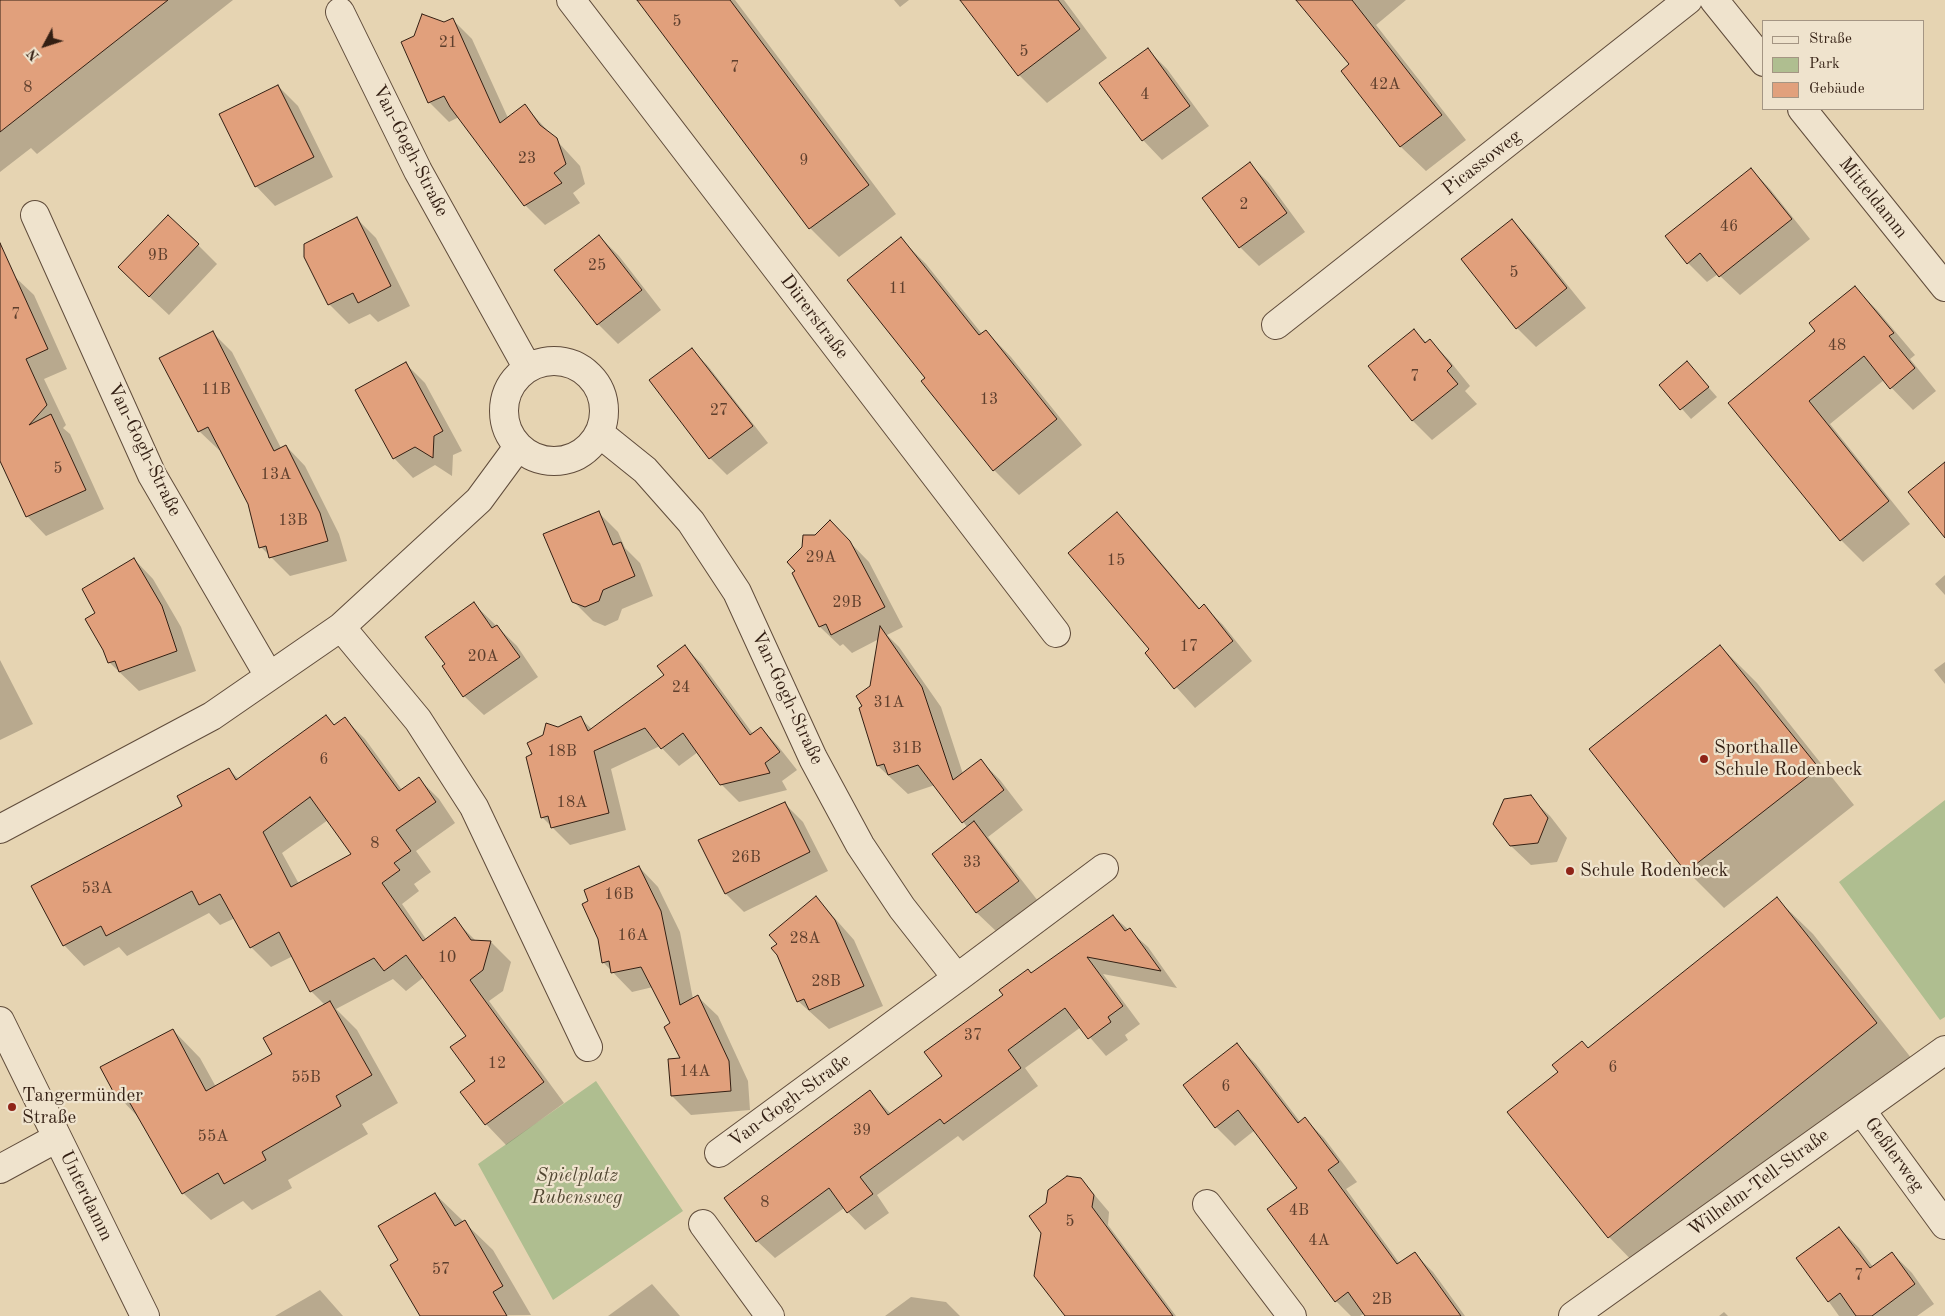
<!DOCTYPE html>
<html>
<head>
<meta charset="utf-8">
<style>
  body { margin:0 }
  #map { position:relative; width:1945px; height:1316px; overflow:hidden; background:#e6d4b2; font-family:"Old Standard TT",serif }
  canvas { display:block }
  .legend { position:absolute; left:1762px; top:20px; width:162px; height:90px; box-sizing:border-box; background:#efe3cd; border:1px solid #a49583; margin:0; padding:6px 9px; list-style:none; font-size:15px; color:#331f13 }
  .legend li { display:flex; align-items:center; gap:10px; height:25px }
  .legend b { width:25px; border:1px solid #a49583 }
  .north { position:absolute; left:20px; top:20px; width:50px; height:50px; -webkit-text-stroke:4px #efe3cd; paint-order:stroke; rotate:230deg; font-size:14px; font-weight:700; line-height:20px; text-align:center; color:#331f13 }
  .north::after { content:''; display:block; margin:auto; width:18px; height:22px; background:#331f13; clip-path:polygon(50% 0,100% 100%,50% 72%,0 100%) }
</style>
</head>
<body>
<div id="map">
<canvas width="1945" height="1316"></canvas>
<ul class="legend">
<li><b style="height:6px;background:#efe3cd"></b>Straße</li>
<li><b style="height:14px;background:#afbe90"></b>Park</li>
<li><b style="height:14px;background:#e1a07c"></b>Gebäude</li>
</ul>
<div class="north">N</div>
</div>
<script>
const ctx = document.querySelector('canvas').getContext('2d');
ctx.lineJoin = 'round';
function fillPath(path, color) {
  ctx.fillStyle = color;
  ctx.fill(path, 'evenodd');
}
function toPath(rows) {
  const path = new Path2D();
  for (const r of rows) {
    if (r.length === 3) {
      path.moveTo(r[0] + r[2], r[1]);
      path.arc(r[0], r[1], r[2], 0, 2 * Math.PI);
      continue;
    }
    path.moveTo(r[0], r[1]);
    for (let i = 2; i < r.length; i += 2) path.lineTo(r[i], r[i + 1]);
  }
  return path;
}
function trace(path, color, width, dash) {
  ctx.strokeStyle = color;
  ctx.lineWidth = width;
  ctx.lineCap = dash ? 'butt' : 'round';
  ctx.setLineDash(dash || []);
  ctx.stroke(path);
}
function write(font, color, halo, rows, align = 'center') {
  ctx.font = font + ' "Old Standard TT",serif';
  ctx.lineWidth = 4.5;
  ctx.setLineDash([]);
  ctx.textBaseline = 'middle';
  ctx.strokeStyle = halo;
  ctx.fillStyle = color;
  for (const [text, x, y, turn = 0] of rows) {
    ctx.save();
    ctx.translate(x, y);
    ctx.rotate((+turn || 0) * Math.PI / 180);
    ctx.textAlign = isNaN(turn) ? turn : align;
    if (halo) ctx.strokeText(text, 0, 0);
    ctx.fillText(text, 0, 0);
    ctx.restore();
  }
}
fillPath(toPath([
  [1945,800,1945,1017,1940,1020,1839,882],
  [596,1081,683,1211,553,1300,478,1164]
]), '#afbe90');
fillPath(toPath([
  [0,0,233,0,37,154,31,148,0,172],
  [638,0,735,0,896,214,839,257,810,228],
  [894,0,909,0,900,7],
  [962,0,1064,0,1107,58,1047,103,1019,75],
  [1298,0,1406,0,1376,25,1466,140,1426,171,1401,147,1342,71,1351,65],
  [453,20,472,39,508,118,525,106,580,166,585,184,573,193,580,203,545,225,525,205,459,117,449,122,429,102,444,24],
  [1148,50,1167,69,1209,126,1162,160,1143,140],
  [278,86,298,106,333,177,275,206,256,186],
  [1250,164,1269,183,1305,232,1259,266,1240,247],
  [1751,169,1770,189,1810,239,1740,295,1718,274,1707,282,1688,263],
  [357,219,376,238,410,306,378,322,370,314,349,324,329,304,305,256],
  [1512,220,1531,240,1586,308,1536,347,1517,328],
  [599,236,619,256,661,310,618,344,598,324,556,270],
  [901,239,926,264,982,334,986,331,1011,357,1082,445,1019,495,994,470,927,378],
  [198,245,217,264,169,315,139,287],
  [14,276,34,295,67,369,44,379,66,425,63,428,70,434,104,509,46,536,27,516,0,458,0,282],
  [1855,288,1877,310,1915,355,1910,359,1936,391,1913,410,1884,380,1830,424,1910,524,1863,562,1841,540,1730,403,1816,331],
  [1414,330,1427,343,1430,341,1449,360,1470,386,1465,391,1477,404,1432,440,1413,421,1369,366],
  [212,332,232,352,281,448,286,446,305,466,339,534,347,561,290,576,261,547,249,503,221,449,219,450,199,431],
  [692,350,708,366,768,443,727,475,710,458,651,380],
  [1687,363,1717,397,1691,419,1661,385],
  [406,364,425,383,462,451,453,455,452,476,435,465,413,478,394,458],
  [599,513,618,532,625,548,640,563,653,596,622,609,618,620,605,626,593,621,573,601],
  [1117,514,1136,533,1200,609,1204,606,1223,625,1252,661,1195,708,1146,653,1151,649],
  [830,522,869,562,903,627,887,635,899,647,941,707,963,774,981,761,1000,780,1023,810,988,837,1038,901,997,932,977,913,934,854,968,828,935,785,908,794,878,766,871,687,879,639,852,653,843,644,840,646,820,627,794,574,815,536],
  [134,559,153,579,181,627,196,671,139,691,109,662,96,613],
  [1945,575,1945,595,1935,584],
  [474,604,517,646,538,677,484,715,464,696,446,664],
  [1720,646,1757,683,1854,805,1724,908,1687,871,1590,749],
  [685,647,702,664,753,734,761,728,778,746,797,770,782,781,787,790,739,802,721,784,698,752,679,766,660,746,611,769,626,830,570,845,542,817,534,754,558,729,580,718,593,730,666,675],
  [0,660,33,724,0,740],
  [1945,662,1945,684,1934,670],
  [326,716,335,726,345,719,365,739,402,790,419,779,439,799,455,823,416,851,431,872,414,884,419,891,402,904,426,939,454,919,476,941,491,942,511,962,503,991,489,1001,564,1103,506,1145,486,1124,468,1036,424,977,406,991,393,979,336,1009,357,1030,398,1103,362,1124,368,1134,288,1180,292,1188,252,1210,243,1201,211,1220,183,1193,140,1119,116,1094,173,1030,200,1058,216,1087,274,1054,325,1005,311,991,293,956,271,967,251,947,235,918,220,925,209,913,127,956,119,947,84,966,64,945,184,806,229,770,239,779],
  [328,820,353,855,299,884,282,853],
  [1530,797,1550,816,1567,838,1557,862,1531,865,1511,846],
  [785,804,803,822,828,871,744,912,726,894,700,841],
  [639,867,658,887,680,932,693,999,698,997,718,1016,748,1081,750,1110,691,1115,672,1096,670,1060,682,1059,672,1024,653,987,632,992,603,962],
  [816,897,854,940,883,1006,829,1029,798,1001,779,944],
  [1777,899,1813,934,1912,1059,1644,1273,1609,1237,1588,1049],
  [1113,916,1148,947,1177,988,1103,974,1140,1024,1125,1035,1128,1040,1106,1056,1081,1027,1025,1068,1038,1086,963,1141,958,1136,877,1195,889,1213,865,1230,844,1208,775,1258,757,1241,870,1092,891,1114,943,1077,1032,974],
  [1237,1045,1256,1064,1301,1123,1305,1119,1324,1138,1357,1182,1346,1189,1400,1264,1414,1253,1433,1272,1465,1316,1367,1316,1365,1313,1360,1316,1351,1316,1336,1301,1299,1188,1255,1130,1235,1146,1216,1127],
  [1081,1179,1109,1212,1108,1225,1176,1316,1067,1316],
  [435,1194,493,1250,531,1315,422,1316,400,1260],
  [1839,1228,1859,1248,1873,1267,1892,1253,1912,1273,1934,1304,1917,1316,1839,1316,1798,1258],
  [652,1284,680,1316,608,1316],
  [320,1290,343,1316,275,1316],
  [911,1297,946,1302,960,1316,885,1316],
  [1724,1312,1728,1316,1719,1316]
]), '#0003');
const building = toPath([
  [0,0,168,0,0,132,0,0],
  [637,0,730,0,869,185,809,229,637,0],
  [960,0,1058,0,1080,29,1018,76,960,0],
  [1296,0,1352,0,1442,115,1400,147,1341,71,1349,64,1296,0],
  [422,14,444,22,453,18,500,123,525,104,540,125,557,138,566,164,554,173,562,183,524,206,450,107,444,96,428,103,401,42,414,36,422,14],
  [1148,48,1190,106,1142,141,1099,83,1148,48],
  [278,85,314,157,255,187,219,114,278,85],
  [1250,162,1287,213,1239,248,1202,198,1250,162],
  [1751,168,1792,219,1719,277,1700,253,1687,264,1665,236,1751,168],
  [168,215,199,244,149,297,118,267,168,215],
  [357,217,391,286,358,303,353,293,328,305,304,257,304,244,357,217],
  [1512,219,1567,288,1516,329,1461,259,1512,219],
  [599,235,642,290,597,325,554,270,599,235],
  [901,237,979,335,986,330,1057,419,993,471,921,381,925,378,847,280,901,237],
  [0,243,48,349,26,359,47,405,29,425,51,414,86,490,26,517,0,461,0,243],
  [1855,286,1894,333,1889,336,1915,368,1890,389,1864,356,1809,401,1889,501,1840,541,1728,403,1815,331,1809,323,1855,286],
  [1414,329,1425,343,1430,339,1452,366,1447,371,1458,384,1412,421,1368,366,1414,329],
  [213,331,274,451,286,445,320,513,328,541,269,558,266,546,259,548,248,504,208,427,198,432,159,358,213,331],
  [692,348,753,426,709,459,649,380,692,348],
  [1687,361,1709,387,1680,410,1659,385,1687,361],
  [406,362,443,431,434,436,433,458,415,447,393,459,355,390,406,362],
  [1945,462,1945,538,1908,492,1945,462],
  [599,511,613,545,621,542,635,576,603,590,599,601,585,607,572,602,543,534,599,511],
  [1117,512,1199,609,1204,604,1233,641,1174,689,1145,653,1149,649,1068,553,1117,512],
  [830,520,850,541,885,607,831,635,826,624,819,627,792,573,795,571,787,562,802,547,803,535,815,535,830,520],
  [134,558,162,606,177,651,119,672,115,661,108,663,103,650,85,619,95,613,82,589,134,558],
  [474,602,492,628,497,625,520,657,463,697,442,666,445,664,425,637,474,602],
  [880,626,922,687,953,780,981,759,1004,790,962,823,918,765,888,775,884,764,877,766,859,708,862,706,856,696,870,686,880,626],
  [685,645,750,735,761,727,780,752,765,763,770,773,720,785,683,733,661,749,645,728,594,751,609,813,551,828,548,816,541,818,526,757,532,754,527,743,543,735,546,723,558,727,581,716,588,731,664,675,657,666,685,645],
  [1720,645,1819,768,1686,872,1589,749,1720,645],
  [326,715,334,725,345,717,399,791,419,777,436,802,396,830,411,851,394,863,400,870,382,883,423,941,455,917,471,940,491,941,483,970,470,980,544,1082,485,1125,460,1092,475,1081,450,1047,466,1036,406,955,384,971,374,958,310,992,279,932,250,948,220,894,199,905,192,891,106,936,101,926,63,946,31,886,182,806,177,796,229,768,236,780,326,715],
  [310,797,351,854,291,887,263,832,310,797],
  [1531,795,1548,818,1538,843,1510,846,1493,824,1504,799,1531,795],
  [785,802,810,852,725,894,698,840,785,802],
  [974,821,1019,881,976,913,932,854,974,821],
  [639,866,661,911,680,1005,698,995,729,1061,731,1091,671,1096,668,1059,680,1058,664,1027,670,1023,641,967,611,973,609,961,602,963,598,939,582,904,588,901,584,890,639,866],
  [816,896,835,920,864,986,809,1010,804,999,797,1002,777,955,771,948,777,944,769,935,816,896],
  [1777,897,1877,1023,1608,1238,1507,1112,1558,1072,1552,1065,1582,1041,1588,1048,1777,897],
  [1113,915,1125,931,1130,928,1161,971,1087,957,1123,1006,1108,1017,1111,1022,1088,1039,1065,1008,1008,1050,1021,1068,944,1124,940,1119,860,1177,873,1194,847,1213,829,1188,756,1242,724,1198,870,1090,888,1115,942,1076,924,1052,1003,995,999,990,1028,969,1031,973,1113,915],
  [330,1001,372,1075,336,1096,341,1106,262,1152,266,1160,224,1184,218,1173,182,1194,123,1091,115,1095,100,1067,173,1029,206,1091,272,1054,263,1038,330,1001],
  [1237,1043,1298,1123,1305,1117,1339,1162,1328,1170,1397,1264,1415,1252,1461,1316,1365,1316,1348,1292,1335,1302,1267,1209,1297,1188,1238,1110,1215,1128,1183,1085,1237,1043],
  [1067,1176,1081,1178,1094,1195,1092,1207,1173,1316,1065,1316,1034,1276,1041,1233,1029,1216,1046,1203,1048,1190,1067,1176],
  [435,1193,455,1226,465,1220,503,1286,493,1292,507,1316,420,1316,390,1265,398,1260,378,1226,435,1193],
  [1839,1227,1870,1268,1892,1252,1915,1284,1872,1316,1856,1316,1840,1293,1828,1302,1796,1258,1839,1227]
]);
fillPath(building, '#e1a07c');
trace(building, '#331f13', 1);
const street = toPath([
  [571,0,1056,633],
  [1714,0,1764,62],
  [340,12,418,171,527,367],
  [1802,109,1945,287],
  [35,215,152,475,269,676],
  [1276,325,1688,0],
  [554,411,50],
  [599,433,645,470,691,522,737,592,813,758,860,845,902,908,957,978,719,1153],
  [341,627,418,720,474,807,588,1047],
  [0,829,212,716,341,627,479,500,518,447],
  [957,978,1104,868],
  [0,1021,145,1316],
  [1861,1110,1945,1225],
  [0,1169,57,1138],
  [1207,1204,1292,1316],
  [703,1224,770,1316],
  [1573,1316,1945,1050]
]);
trace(street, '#604c3b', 30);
trace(street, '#efe3cd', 28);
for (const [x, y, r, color] of [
  [1704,759,5,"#8f2418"],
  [1570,871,5,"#8f2418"],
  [12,1107,5,"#8f2418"]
]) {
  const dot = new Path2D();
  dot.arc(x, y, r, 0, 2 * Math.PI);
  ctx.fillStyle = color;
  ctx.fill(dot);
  trace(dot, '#efe3cd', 2);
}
write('16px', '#5e3f2d', null, [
  ["5",677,22],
  ["21",448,43],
  ["5",1024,52],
  ["7",735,68],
  ["42A",1385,85],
  ["8",28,88],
  ["4",1145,95],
  ["23",527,159],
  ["9",804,161],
  ["2",1244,205],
  ["46",1729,227],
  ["9B",158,256],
  ["25",597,266],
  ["5",1514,273],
  ["11",898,289],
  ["7",16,315],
  ["48",1837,346],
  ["7",1415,377],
  ["11B",216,390],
  ["13",989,400],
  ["27",719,411],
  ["5",58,469],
  ["13A",276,475],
  ["13B",293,521],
  ["29A",821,558],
  ["15",1116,561],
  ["29B",847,603],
  ["17",1189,647],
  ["20A",483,657],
  ["24",681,688],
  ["31A",889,703],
  ["31B",907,749],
  ["18B",562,752],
  ["6",324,760],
  ["18A",572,803],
  ["8",375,844],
  ["26B",746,858],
  ["33",972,863],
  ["53A",97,889],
  ["16B",619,895],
  ["16A",633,936],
  ["28A",805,939],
  ["10",447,958],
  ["28B",826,982],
  ["37",973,1036],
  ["12",497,1064],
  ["6",1613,1068],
  ["14A",695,1072],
  ["55B",306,1078],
  ["6",1226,1087],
  ["39",862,1131],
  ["55A",213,1137],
  ["8",765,1203],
  ["4B",1299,1211],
  ["5",1070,1222],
  ["4A",1319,1241],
  ["57",441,1270],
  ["7",1859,1276],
  ["2B",1382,1300]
]);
write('19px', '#331f13', '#efe3cd', [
  ["Van-Gogh-Straße",410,151,63],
  ["Picassoweg",1482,163,-38],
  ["Mitteldamm",1873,198,51],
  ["Dürerstraße",814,317,53],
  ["Van-Gogh-Straße",144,450,64],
  ["Van-Gogh-Straße",787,698,65],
  ["Van-Gogh-Straße",790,1101,-36],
  ["Geßlerweg",1894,1155,54],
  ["Wilhelm-Tell-Straße",1759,1183,-36],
  ["Unterdamm",86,1196,64]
]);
write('19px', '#331f13', '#efe3cd', [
  ["Sporthalle",1714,748],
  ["Schule Rodenbeck",1714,770],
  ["Schule Rodenbeck",1580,871],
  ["Tangermünder",22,1096],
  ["Straße",22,1118]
], 'left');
write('italic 19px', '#524732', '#efe3cd', [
  ["Spielplatz",577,1176],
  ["Rubensweg",577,1198]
]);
</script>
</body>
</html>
